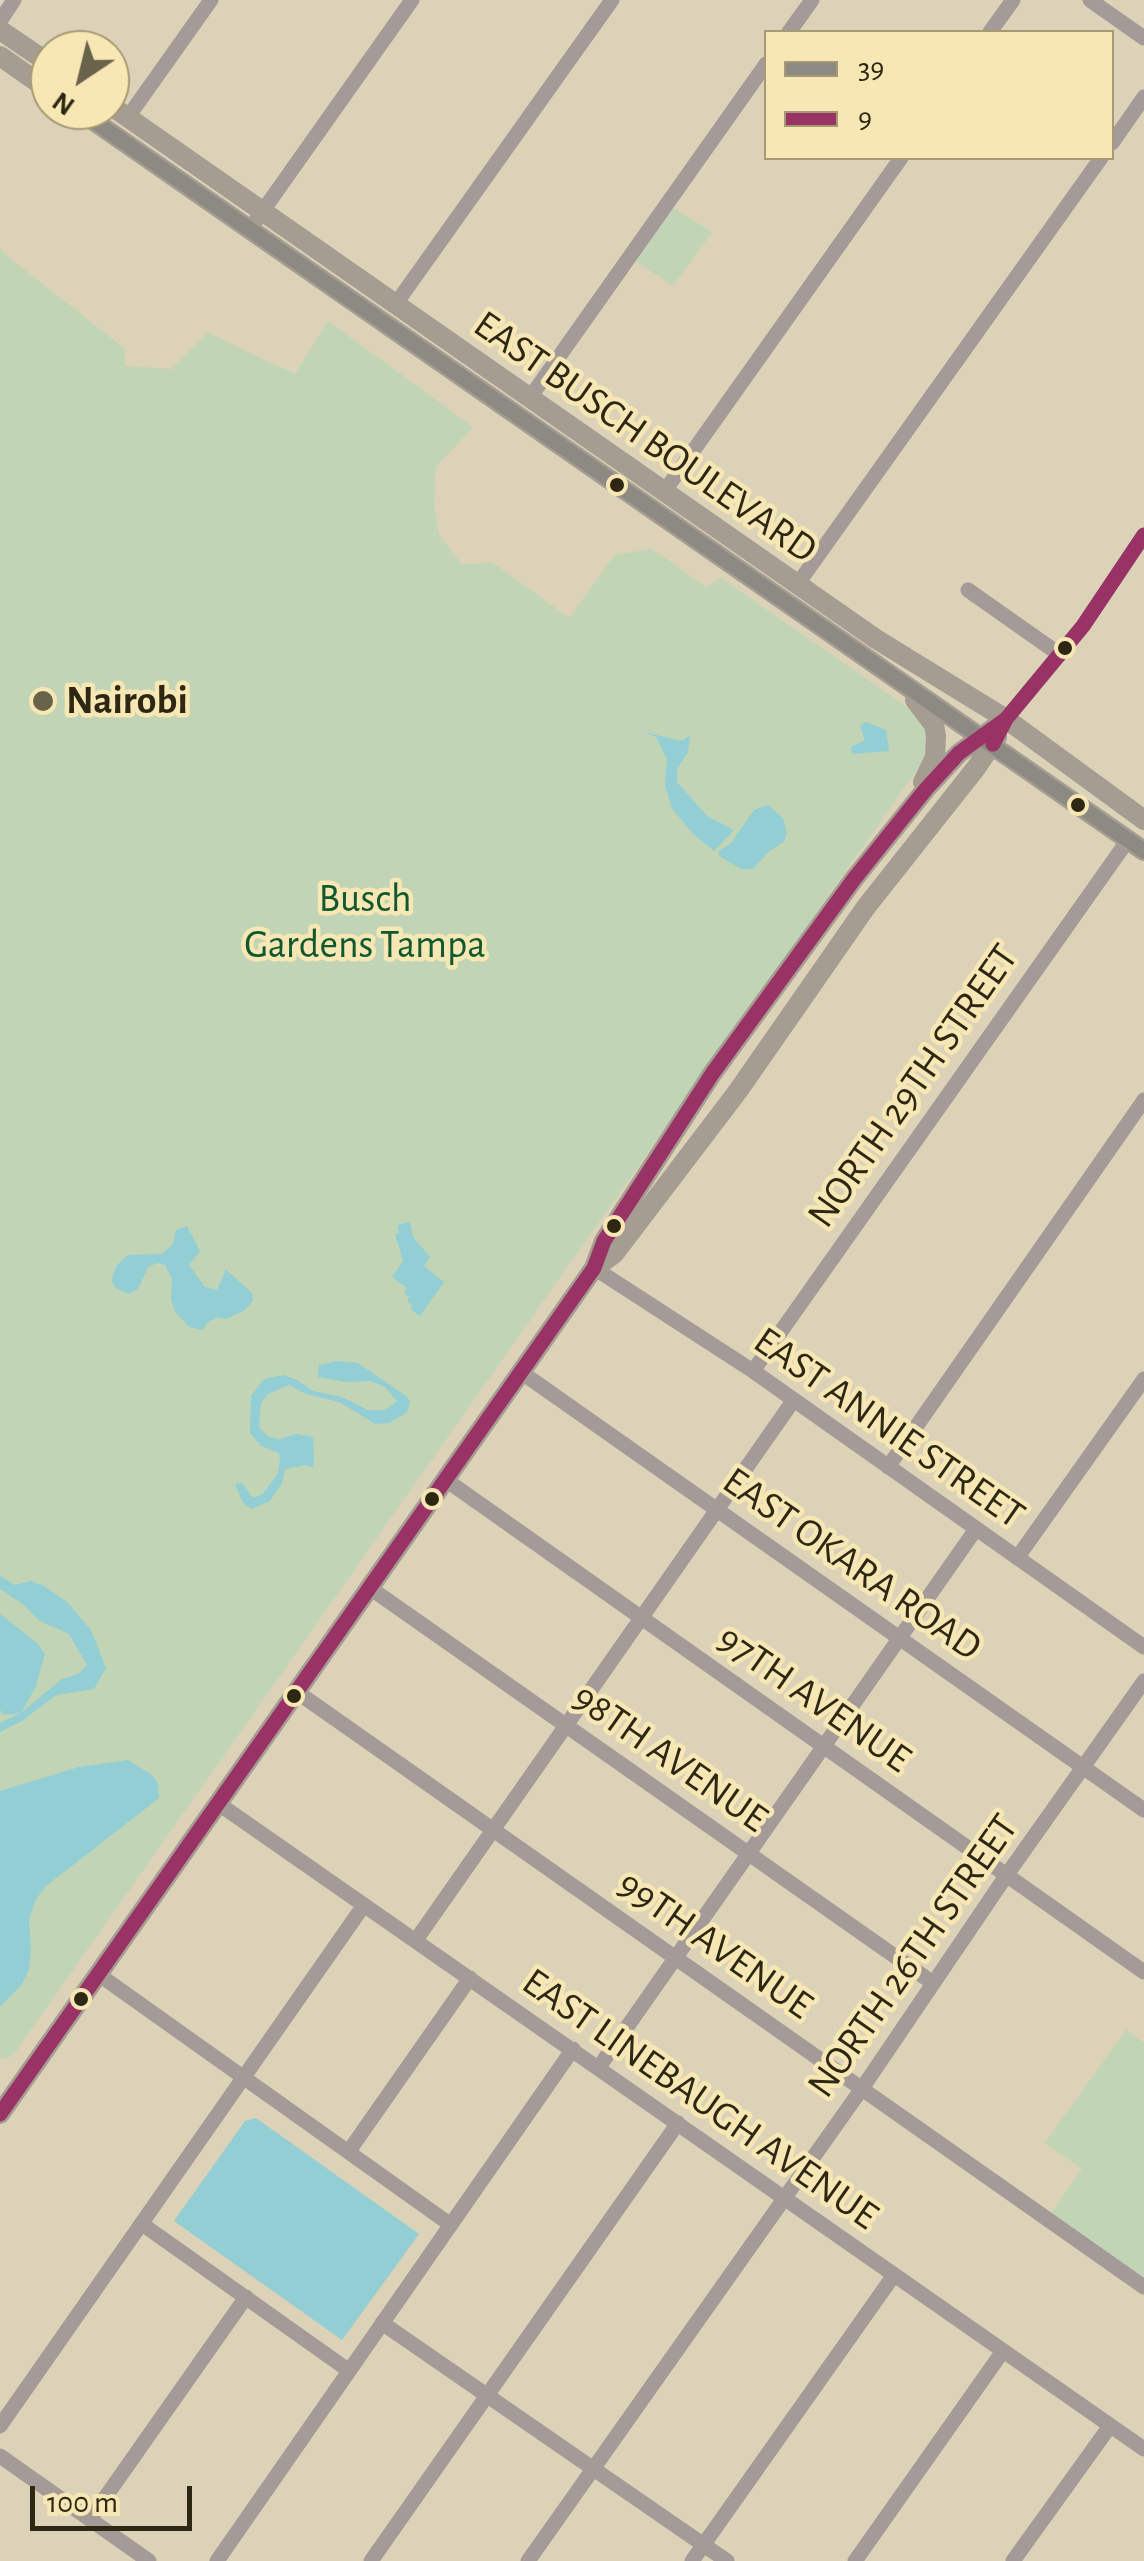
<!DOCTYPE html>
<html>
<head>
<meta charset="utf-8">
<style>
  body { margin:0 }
  #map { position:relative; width:1144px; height:2561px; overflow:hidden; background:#dbd2b7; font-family:"Alegreya Sans",sans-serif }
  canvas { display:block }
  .legend { position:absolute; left:764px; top:30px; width:350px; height:130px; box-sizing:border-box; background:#f7e7b4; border:2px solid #a69a74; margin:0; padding:12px 18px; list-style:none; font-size:30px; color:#2d2713 }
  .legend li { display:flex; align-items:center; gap:20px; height:50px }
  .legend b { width:50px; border:2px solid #a69a74 }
  .north { position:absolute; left:30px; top:30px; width:100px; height:100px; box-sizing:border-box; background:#f7e7b4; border:2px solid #a69a74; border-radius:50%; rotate:215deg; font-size:28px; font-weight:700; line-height:40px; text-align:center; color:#2d2713 }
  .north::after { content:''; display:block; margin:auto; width:35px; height:45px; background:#6a634c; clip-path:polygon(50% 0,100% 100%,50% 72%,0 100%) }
  .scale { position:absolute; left:30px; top:2486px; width:162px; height:45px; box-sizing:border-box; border:5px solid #2d2713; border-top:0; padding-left:12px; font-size:30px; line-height:35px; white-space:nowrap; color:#2d2713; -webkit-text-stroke:8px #f7e7b4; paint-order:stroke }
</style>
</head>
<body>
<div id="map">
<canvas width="1144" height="2561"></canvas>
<ul class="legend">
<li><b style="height:12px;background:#8c8a82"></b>39</li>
<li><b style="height:12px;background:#936"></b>9</li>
</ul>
<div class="north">N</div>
<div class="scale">100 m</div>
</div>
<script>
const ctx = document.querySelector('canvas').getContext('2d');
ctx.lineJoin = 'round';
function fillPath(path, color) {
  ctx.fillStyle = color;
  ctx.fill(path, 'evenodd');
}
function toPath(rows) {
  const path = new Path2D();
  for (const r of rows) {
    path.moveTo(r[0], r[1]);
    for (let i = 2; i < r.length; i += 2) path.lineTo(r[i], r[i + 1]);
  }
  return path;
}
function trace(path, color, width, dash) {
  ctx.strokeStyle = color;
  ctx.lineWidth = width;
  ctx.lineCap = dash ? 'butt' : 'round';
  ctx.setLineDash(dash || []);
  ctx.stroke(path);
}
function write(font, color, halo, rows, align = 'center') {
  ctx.font = font + ' "Alegreya Sans",sans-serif';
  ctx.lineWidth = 9;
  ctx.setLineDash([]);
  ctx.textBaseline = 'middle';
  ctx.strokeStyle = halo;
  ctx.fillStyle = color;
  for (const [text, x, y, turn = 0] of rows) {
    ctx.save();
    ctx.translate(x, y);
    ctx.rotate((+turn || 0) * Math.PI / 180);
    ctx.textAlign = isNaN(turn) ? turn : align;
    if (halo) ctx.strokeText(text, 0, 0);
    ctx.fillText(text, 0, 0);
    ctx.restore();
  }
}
fillPath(toPath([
  [673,208,712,232,673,286,636,261],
  [0,247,3,253,124,348,125,366,172,369,208,333,295,374,328,321,473,427,436,467,434,505,439,534,462,565,492,562,569,618,615,555,652,549,706,587,721,578,920,716,929,740,921,764,16,2051,7,2059,0,2058],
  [1126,2030,1144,2043,1144,2284,1049,2216,1082,2169,1045,2143]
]), '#c1d4b6');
fillPath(toPath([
  [866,722,886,730,889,751,852,754,851,747,865,740,860,726],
  [643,732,682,741,690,735,688,752,677,769,677,782,707,816,734,830,714,851,692,833,672,808,665,785,667,759,656,737],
  [768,805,783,818,787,833,784,842,768,852,753,869,741,869,719,856,719,851,731,843,754,810],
  [410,1222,413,1237,430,1257,424,1266,444,1282,420,1316,410,1309,412,1305,407,1301,409,1297,404,1293,407,1288,392,1277,403,1261,395,1234,399,1233,397,1225],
  [187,1226,200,1251,189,1265,205,1287,217,1290,226,1270,252,1293,253,1301,245,1310,226,1319,218,1317,207,1323,203,1330,189,1327,175,1311,171,1300,172,1279,165,1265,157,1263,148,1267,138,1289,129,1294,116,1288,111,1280,117,1265,128,1255,162,1254,173,1244,176,1230],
  [338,1361,358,1363,406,1396,410,1402,407,1412,389,1423,375,1424,339,1402,306,1394,289,1385,268,1394,261,1403,259,1428,269,1437,279,1439,297,1434,310,1436,313,1438,314,1463,313,1468,306,1465,285,1469,282,1483,270,1501,251,1509,243,1503,235,1484,242,1483,253,1498,263,1494,278,1473,280,1460,279,1453,261,1446,250,1433,251,1396,264,1379,284,1375,297,1380,313,1391,342,1397,368,1410,385,1410,397,1401,385,1387,371,1381,346,1382,318,1377,319,1365],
  [0,1576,15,1585,31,1581,44,1586,67,1602,91,1630,106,1668,94,1689,56,1695,22,1721,0,1732,0,1723,20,1713,4,1715,0,1710,0,1614,38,1644,45,1654,35,1688,21,1713,62,1679,78,1674,87,1665,69,1634,40,1621,23,1604,0,1589],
  [128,1760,152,1775,158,1784,159,1798,46,1886,36,1899,29,1919,31,1951,29,1969,22,1984,0,2007,0,1791,79,1767],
  [256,2118,419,2234,342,2340,174,2221,245,2121]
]), '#92ced3');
trace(toPath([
  [1090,0,1144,38],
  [0,21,14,0],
  [789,32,812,0],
  [990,32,1013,0],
  [128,117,211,0],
  [1112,143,1144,97],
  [250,229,412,0],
  [395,305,612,0],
  [529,399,766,64],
  [664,492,901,158],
  [797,585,1101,158],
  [968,590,1059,654],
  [1006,719,1083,626,1144,535],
  [594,1268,753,1371,1144,1647],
  [753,1371,1128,840],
  [521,1372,1144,1810],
  [888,1467,1144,1100],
  [446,1480,1144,1972],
  [1017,1558,1144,1379],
  [370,1588,933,1983],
  [297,1692,1144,2287],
  [219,1804,1144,2449],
  [416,1940,793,1401],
  [98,1974,451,2225],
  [599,2067,976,1529],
  [349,2151,470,1978],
  [142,2224,348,2370],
  [382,2323,727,2561],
  [0,2426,364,1905],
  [0,2456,149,2561],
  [90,2519,246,2297],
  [217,2561,573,2049],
  [371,2561,678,2123],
  [528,2561,863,2087,1006,1876,1144,1681],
  [692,2561,894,2275],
  [855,2561,1003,2351],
  [1013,2561,1110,2426]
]), '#a49b98', 15);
trace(toPath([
  [0,30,50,64],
  [0,56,50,91],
  [110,105,876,639,1006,719,1144,820],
  [78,110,1144,851],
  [915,700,934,725,936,736,935,757,923,782],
  [596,1267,614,1254,738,1091,866,907,976,768,997,737],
  [0,2114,594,1268,604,1241,712,1074,854,879,926,789,959,753,1006,719]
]), '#a59c92', 20);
trace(toPath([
  [78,110,1144,851]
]), '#8c8a82', 15);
trace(toPath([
  [993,744,1006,719,1083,626,1144,535],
  [0,2114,594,1268,604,1241,712,1074,854,879,926,789,959,753,1006,719]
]), '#936', 15);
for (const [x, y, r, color] of [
  [617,485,9,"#2d2713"],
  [1065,648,9,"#2d2713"],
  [43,701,12,"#6a634c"],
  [1078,805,9,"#2d2713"],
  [614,1226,9,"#2d2713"],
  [432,1499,9,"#2d2713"],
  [294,1696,9,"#2d2713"],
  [81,1999,9,"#2d2713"]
]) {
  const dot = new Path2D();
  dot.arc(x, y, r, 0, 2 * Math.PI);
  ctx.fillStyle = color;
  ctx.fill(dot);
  trace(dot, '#f7e7b4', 4);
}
write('40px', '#2d2713', '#f7e7b4', [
  ["EAST BUSCH BOULEVARD",645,437,35],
  ["NORTH 29TH STREET",913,1086,-55],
  ["EAST ANNIE STREET",889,1428,35],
  ["EAST OKARA ROAD",852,1564,35],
  ["97TH AVENUE",814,1699,35],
  ["98TH AVENUE",670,1758,35],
  ["99TH AVENUE",715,1945,35],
  ["NORTH 26TH STREET",913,1956,-55],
  ["EAST LINEBAUGH AVENUE",700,2099,35]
]);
write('bold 40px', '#2d2713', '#f7e7b4', [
  ["Nairobi",66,701]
], 'left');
write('40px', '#10582f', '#f7e7b4', [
  ["Busch",365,899],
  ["Gardens Tampa",365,945]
]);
</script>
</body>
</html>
